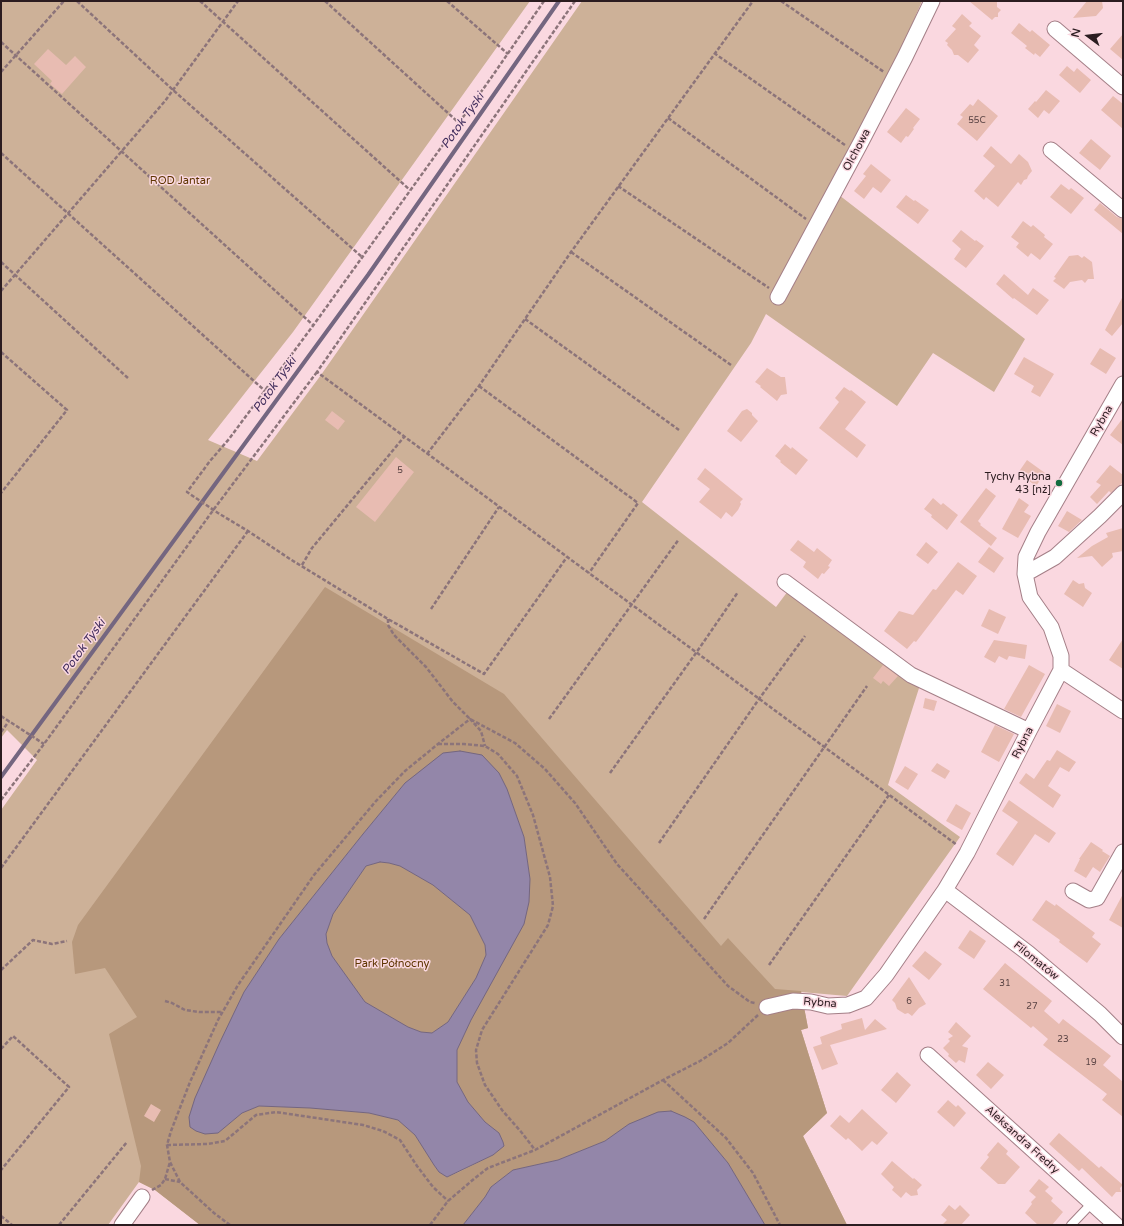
<!DOCTYPE html>
<html>
<head>
<meta charset="utf-8">
<style>
  body { margin:0 }
  #map { position:relative; width:1124px; height:1226px; overflow:hidden; background:#fad8e0; font-family:"Varela Round",sans-serif }
  canvas { display:block }
  .frame { position:absolute; inset:0; border:2px solid #2b1c20; pointer-events:none }
  .north { position:absolute; left:1068px; top:16px; width:40px; height:40px; -webkit-text-stroke:3px #fad8e0; paint-order:stroke; rotate:285deg; font-size:11px; font-weight:700; line-height:16px; text-align:center; color:#2b1c20 }
  .north::after { content:''; display:block; margin:auto; width:14px; height:18px; background:#2b1c20; clip-path:polygon(50% 0,100% 100%,50% 72%,0 100%) }
</style>
</head>
<body>
<div id="map">
<canvas width="1124" height="1226"></canvas>
<div class="frame"></div>
<div class="north">N</div>
</div>
<script>
const ctx = document.querySelector('canvas').getContext('2d');
ctx.lineJoin = 'round';
function fillPath(path, color) {
  ctx.fillStyle = color;
  ctx.fill(path, 'evenodd');
}
function toPath(rows) {
  const path = new Path2D();
  for (const r of rows) {
    path.moveTo(r[0], r[1]);
    for (let i = 2; i < r.length; i += 2) path.lineTo(r[i], r[i + 1]);
  }
  return path;
}
function trace(path, color, width, dash) {
  ctx.strokeStyle = color;
  ctx.lineWidth = width;
  ctx.lineCap = dash ? 'butt' : 'round';
  ctx.setLineDash(dash || []);
  ctx.stroke(path);
}
function write(font, color, halo, rows, align = 'center') {
  ctx.font = font + ' "Varela Round",sans-serif';
  ctx.lineWidth = 3;
  ctx.setLineDash([]);
  ctx.textBaseline = 'middle';
  ctx.strokeStyle = halo;
  ctx.fillStyle = color;
  for (const [text, x, y, turn = 0] of rows) {
    ctx.save();
    ctx.translate(x, y);
    ctx.rotate((+turn || 0) * Math.PI / 180);
    ctx.textAlign = isNaN(turn) ? turn : align;
    if (halo) ctx.strokeText(text, 0, 0);
    ctx.fillText(text, 0, 0);
    ctx.restore();
  }
}
fillPath(toPath([
  [1,1,530,1,293,332,208,440,257,461,321,375,582,1,922,1,839,195,1025,339,994,392,933,353,897,406,766,314,751,343,642,502,776,607,788,591,920,685,888,785,960,837,847,996,801,992,808,1028,801,1030,827,1113,803,1136,847,1225,200,1225,155,1190,139,1182,108,1225,1,1225,1,810,37,760,7,730,1,738]
]), '#cdb198');
fillPath(toPath([
  [325,587,504,694,721,946,728,938,775,989,801,991,808,1028,801,1030,827,1113,803,1136,847,1225,765,1225,728,1163,694,1122,629,1124,605,1141,558,1160,513,1170,491,1187,485,1197,463,1225,200,1225,155,1190,139,1182,141,1166,109,1034,137,1017,105,968,75,974,72,942,78,925],
  [405,783,507,789,524,837,530,879,471,1020,457,1050,457,1082,468,1102,485,1122,499,1133,504,1146,493,1155,459,1172,447,1177,439,1172,434,1165,415,1135,398,1120,369,1113,310,1108,259,1106,242,1113,218,1133,244,992,279,939,363,834],
  [380,862,389,863,400,866,433,885,470,915,485,945,486,955,476,978,448,1022,432,1033,421,1032,408,1027,365,1002,332,956,327,943,326,934,333,914,366,866]
]), '#b7987c');
const water = toPath([
  [460,751,482,755,499,773,507,789,524,837,530,879,529,902,524,924,471,1020,457,1050,457,1082,468,1102,485,1122,499,1133,503,1142,504,1146,493,1155,447,1177,439,1172,434,1165,415,1135,398,1120,369,1113,310,1108,259,1106,242,1113,218,1133,205,1134,196,1131,190,1127,189,1117,195,1098,220,1042,244,992,279,939,363,834,405,783,443,753,460,751],
  [380,862,389,863,400,866,433,885,470,915,485,945,486,955,476,978,448,1022,432,1033,421,1032,408,1027,365,1002,332,956,327,943,326,934,333,914,366,866,380,862],
  [671,1111,685,1117,694,1122,728,1163,765,1225,463,1225,485,1197,491,1187,513,1170,558,1160,605,1141,629,1124,658,1112,671,1111]
]);
fillPath(water, '#9386a9');
trace(water, '#746680', 1);
trace(toPath([
  [1,777,368,275,559,1]
]), '#746680', 4);
fillPath(toPath([
  [969,1,997,1,997,7,1001,10,998,13,998,17,995,17,992,20],
  [1087,1,1102,1,1103,8,1096,16,1073,18],
  [962,14,972,23,969,26,981,36,974,45,979,50,968,63,958,55,954,55,952,50,947,45,948,43,945,41,956,29,952,26],
  [1019,23,1030,32,1032,30,1050,45,1040,57,1035,53,1034,55,1025,48,1027,46,1011,33],
  [1123,34,1123,60,1110,49],
  [48,49,66,65,75,56,86,67,62,94,50,84,52,81,34,64],
  [1067,66,1074,72,1077,68,1091,80,1080,93,1059,75],
  [1046,90,1060,101,1049,114,1044,110,1038,118,1028,109,1035,101,1036,102],
  [1113,96,1123,104,1123,129,1101,110],
  [978,99,998,116,977,141,957,124,963,117,960,115,970,104,973,106],
  [906,108,920,119,913,128,914,129,908,137,906,136,901,143,887,132],
  [1091,139,1111,156,1100,170,1079,153],
  [991,146,1011,164,1019,154,1028,162,1032,171,1028,176,1027,179,1024,180,1021,185,1018,182,998,207,986,197,984,200,974,191,995,166,983,156],
  [871,164,891,180,881,193,873,187,864,199,854,191,866,176,863,174],
  [1061,184,1069,190,1071,188,1084,198,1071,214,1050,197],
  [906,195,914,201,915,200,929,210,918,224,896,207],
  [1100,203,1117,217,1123,219,1123,234,1094,210],
  [1023,221,1031,227,1033,225,1045,235,1044,237,1053,244,1040,260,1031,253,1028,257,1016,247,1019,243,1011,237],
  [961,230,975,241,976,240,984,246,966,268,954,259,961,249,952,241],
  [1078,255,1082,258,1084,256,1092,262,1094,279,1088,279,1085,283,1082,280,1070,282,1064,289,1053,281,1056,278,1054,277,1069,256],
  [1004,274,1028,295,1033,288,1049,300,1037,315,1014,298,1013,299,996,284],
  [1123,296,1123,323,1112,336,1105,330],
  [1100,348,1116,358,1106,374,1090,364],
  [1024,357,1054,374,1040,397,1031,392,1034,386,1014,374],
  [767,368,781,377,785,377,787,394,781,395,777,401,760,387,761,386,755,382],
  [844,387,850,391,851,390,866,402,845,429,866,445,857,458,819,428,839,402,835,398],
  [747,409,752,413,752,415,758,421,741,442,727,431,742,411],
  [332,411,345,421,338,430,325,420],
  [1123,418,1123,445,1110,435],
  [785,444,791,449,792,447,808,460,796,475,780,462,781,461,775,456],
  [396,457,414,472,375,522,356,507],
  [1027,460,1045,473,1036,486,1018,473],
  [1110,465,1123,475,1123,482,1111,493,1109,491,1097,504,1090,497,1101,485,1096,482],
  [705,468,743,499,740,502,741,504,738,510,732,517,726,512,721,519,699,502,710,489,697,479],
  [986,488,996,496,978,521,981,524,980,525,997,538,991,546,960,522],
  [933,498,941,505,943,503,958,515,947,530,931,517,932,515,924,509],
  [1019,498,1029,505,1024,512,1031,516,1018,538,1002,529],
  [1067,511,1082,520,1069,532,1058,526],
  [1123,528,1123,551,1112,553,1113,557,1102,567,1092,556,1077,558,1092,546,1108,537,1106,533],
  [798,540,814,552,817,548,832,560,828,566,830,567,824,574,822,573,818,579,803,567,806,562,790,550],
  [926,542,938,552,928,564,916,555],
  [989,547,1004,558,994,573,978,562],
  [958,562,977,576,963,595,956,590,916,642,914,641,907,649,884,631,899,611,913,615,933,589,936,590],
  [1073,580,1079,584,1084,583,1085,588,1092,593,1083,607,1064,594],
  [989,609,1006,617,998,634,981,626],
  [1123,639,1123,669,1109,660],
  [994,640,1027,645,1025,659,1009,656,1007,660,999,656,995,663,984,657],
  [883,665,898,676,889,686,883,681,881,684,873,678],
  [1029,665,1045,674,1021,717,1004,709],
  [925,698,937,701,934,711,923,708],
  [1057,704,1071,711,1060,733,1046,726],
  [995,725,1014,734,999,762,981,752],
  [1057,750,1076,762,1069,772,1060,767,1048,786,1061,795,1053,808,1019,783,1026,773,1034,779,1047,760,1050,761],
  [937,763,950,771,945,779,931,771],
  [905,766,918,774,908,790,895,782],
  [1009,800,1056,833,1049,843,1035,834,1013,866,996,854,1018,822,1002,811],
  [956,804,971,813,962,830,946,821],
  [1091,842,1103,850,1102,851,1110,856,1100,872,1093,867,1086,878,1074,871,1080,859,1079,859],
  [1123,894,1123,928,1109,920],
  [1046,900,1055,906,1056,904,1095,933,1092,937,1101,944,1087,963,1059,942,1060,940,1032,920],
  [970,930,986,941,974,959,958,948],
  [925,951,942,964,929,980,912,966],
  [1005,963,1052,1001,1044,1011,1059,1024,1063,1019,1111,1056,1103,1065,1123,1082,1123,1117,1102,1100,1107,1094,1043,1045,1048,1039,1033,1026,1031,1028,983,989],
  [909,977,926,1004,919,1008,912,1016,908,1013,905,1014,900,1011,897,1009,895,1003,892,1000],
  [862,1018,865,1030,875,1019,887,1029,830,1045,838,1064,822,1070,813,1047,822,1044,820,1037,842,1029,841,1024],
  [956,1022,971,1036,962,1046,968,1048,965,1063,959,1060,956,1063,948,1056,949,1054,943,1048,950,1041,948,1039,953,1036,948,1032],
  [988,1062,1004,1075,991,1089,976,1075],
  [897,1072,911,1085,896,1103,881,1090],
  [948,1100,956,1107,958,1105,966,1113,954,1127,937,1112],
  [151,1104,161,1110,154,1122,144,1116],
  [862,1109,888,1133,877,1145,872,1141,862,1151,848,1138,846,1140,830,1126,840,1115,849,1123],
  [1059,1133,1099,1168,1101,1166,1123,1185,1120,1188,1121,1192,1116,1192,1112,1197,1082,1168,1079,1171,1049,1144],
  [998,1142,1008,1151,1006,1154,1020,1167,1005,1184,998,1184,980,1168,989,1157,987,1155],
  [892,1161,913,1179,914,1178,922,1185,917,1190,918,1195,911,1196,906,1192,901,1198,892,1190,894,1187,881,1174],
  [1039,1179,1049,1187,1045,1191,1053,1198,1051,1201,1063,1212,1052,1225,1038,1225,1025,1213,1032,1204,1031,1202,1036,1197,1029,1191],
  [949,1205,955,1210,960,1205,970,1215,961,1225,942,1225,947,1220,941,1215]
]), '#e8bcb2');
const service = toPath([
  [1071,1225,1092,1203]
]);
const minor = toPath([
  [1055,29,1123,87],
  [1051,150,1123,210],
  [778,297,861,142,905,57,932,1],
  [1025,574,1055,557,1100,516,1123,493],
  [785,582,911,675,1029,731],
  [1061,670,1123,711],
  [945,890,1028,953,1100,1014,1123,1037],
  [1073,891,1089,900,1097,898,1123,852],
  [767,1007,793,1001,811,1002,828,1006,848,1005,866,998,886,975,945,890,967,853,1029,731,1061,670,1061,656,1051,627,1030,597,1025,574,1026,557,1038,532,1123,384],
  [928,1055,1116,1225],
  [122,1225,142,1197]
]);
trace(service, '#a47f87', 10);
trace(minor, '#a47f87', 17);
trace(toPath([
  [77,1,173,90,362,257],
  [200,1,410,190],
  [325,1,459,123],
  [447,1,508,54],
  [544,1,491,78,315,323,229,439,210,461,187,492,218,513,248,531,290,559,388,619,484,674,567,557],
  [575,1,317,372,957,845],
  [781,1,884,72],
  [1,42,313,325],
  [714,53,845,145],
  [1,72,64,1],
  [668,118,806,219],
  [1,153,265,391],
  [618,186,769,288],
  [571,252,731,365],
  [1,262,129,379],
  [1,291,165,101,238,1],
  [525,319,679,430],
  [1,352,67,410,1,493],
  [479,386,638,503,589,573],
  [427,454,479,386,571,252,753,1],
  [302,565,312,548,404,437],
  [431,609,499,507],
  [388,619,388,625,394,635,426,667,453,702,470,719,515,743,545,769,575,803,617,864,728,986,750,1002,755,1003],
  [1,716,44,744],
  [549,719,679,539],
  [1,732,9,721],
  [438,744,464,744,485,746,498,754,517,776,533,815,550,877,553,906,548,925,482,1030,476,1050,477,1063,485,1085,502,1110,522,1133,535,1150],
  [610,773,696,653,738,592],
  [1,800,44,744,214,509,317,372],
  [659,843,759,699,805,636],
  [1,868,248,531],
  [704,919,867,686],
  [769,965,889,795],
  [1,970,33,940,52,944,67,941],
  [165,1001,172,1003,185,1010,199,1012,222,1012],
  [1,1049,13,1036,69,1087,1,1170],
  [663,1080,726,1138,753,1173,780,1225],
  [167,1145,208,1144,225,1141,256,1115,276,1112,363,1125,383,1131,400,1140,417,1166,433,1187,448,1201],
  [165,1179,180,1182],
  [152,1190,161,1185,165,1179,170,1162],
  [1,1216,12,1225],
  [59,1225,127,1142],
  [230,1225,214,1213,180,1182,170,1162,167,1145,171,1131,190,1082,218,1020,238,985,314,875,376,801,405,771,438,744,470,719,481,731,485,746],
  [430,1225,448,1201,475,1178,488,1168,535,1150,663,1080,700,1061,728,1043,758,1015]
]), '#8c747a', 2.5, [4, 2]);
trace(service, '#fff', 8);
trace(minor, '#fff', 15);
for (const [x, y, r, color] of [
  [1059,483,4,"#136c3f"]
]) {
  const dot = new Path2D();
  dot.arc(x, y, r, 0, 2 * Math.PI);
  ctx.fillStyle = color;
  ctx.fill(dot);
  trace(dot, '#fad8e0', 1.5);
}
write('9px', '#5a4444', null, [
  ["55C",977,121],
  ["5",400,471],
  ["31",1005,984],
  ["6",909,1002],
  ["27",1032,1007],
  ["23",1063,1040],
  ["19",1091,1063]
]);
write('11px', '#2b1c20', '#fad8e0', [
  ["Olchowa",857,150,-62],
  ["Rybna",1102,421,-60],
  ["Rybna",1023,743,-63],
  ["Filomatów",1036,961,39],
  ["Rybna",820,1003,5],
  ["Aleksandra Fredry",1022,1140,42]
]);
write('11px', '#5e3501', '#fad8e0', [
  ["ROD Jantar",180,181],
  ["Park Północny",392,964]
]);
write('11px', '#2b1c20', '#fad8e0', [
  ["Tychy Rybna",1051,477],
  ["43 [nż]",1051,490]
], 'right');
write('italic 12px', '#422e5d', '#fad8e0', [
  ["Potok Tyski",463,121,-55],
  ["Potok Tyski",275,385,-54],
  ["Potok Tyski",84,647,-54]
]);
</script>
</body>
</html>
